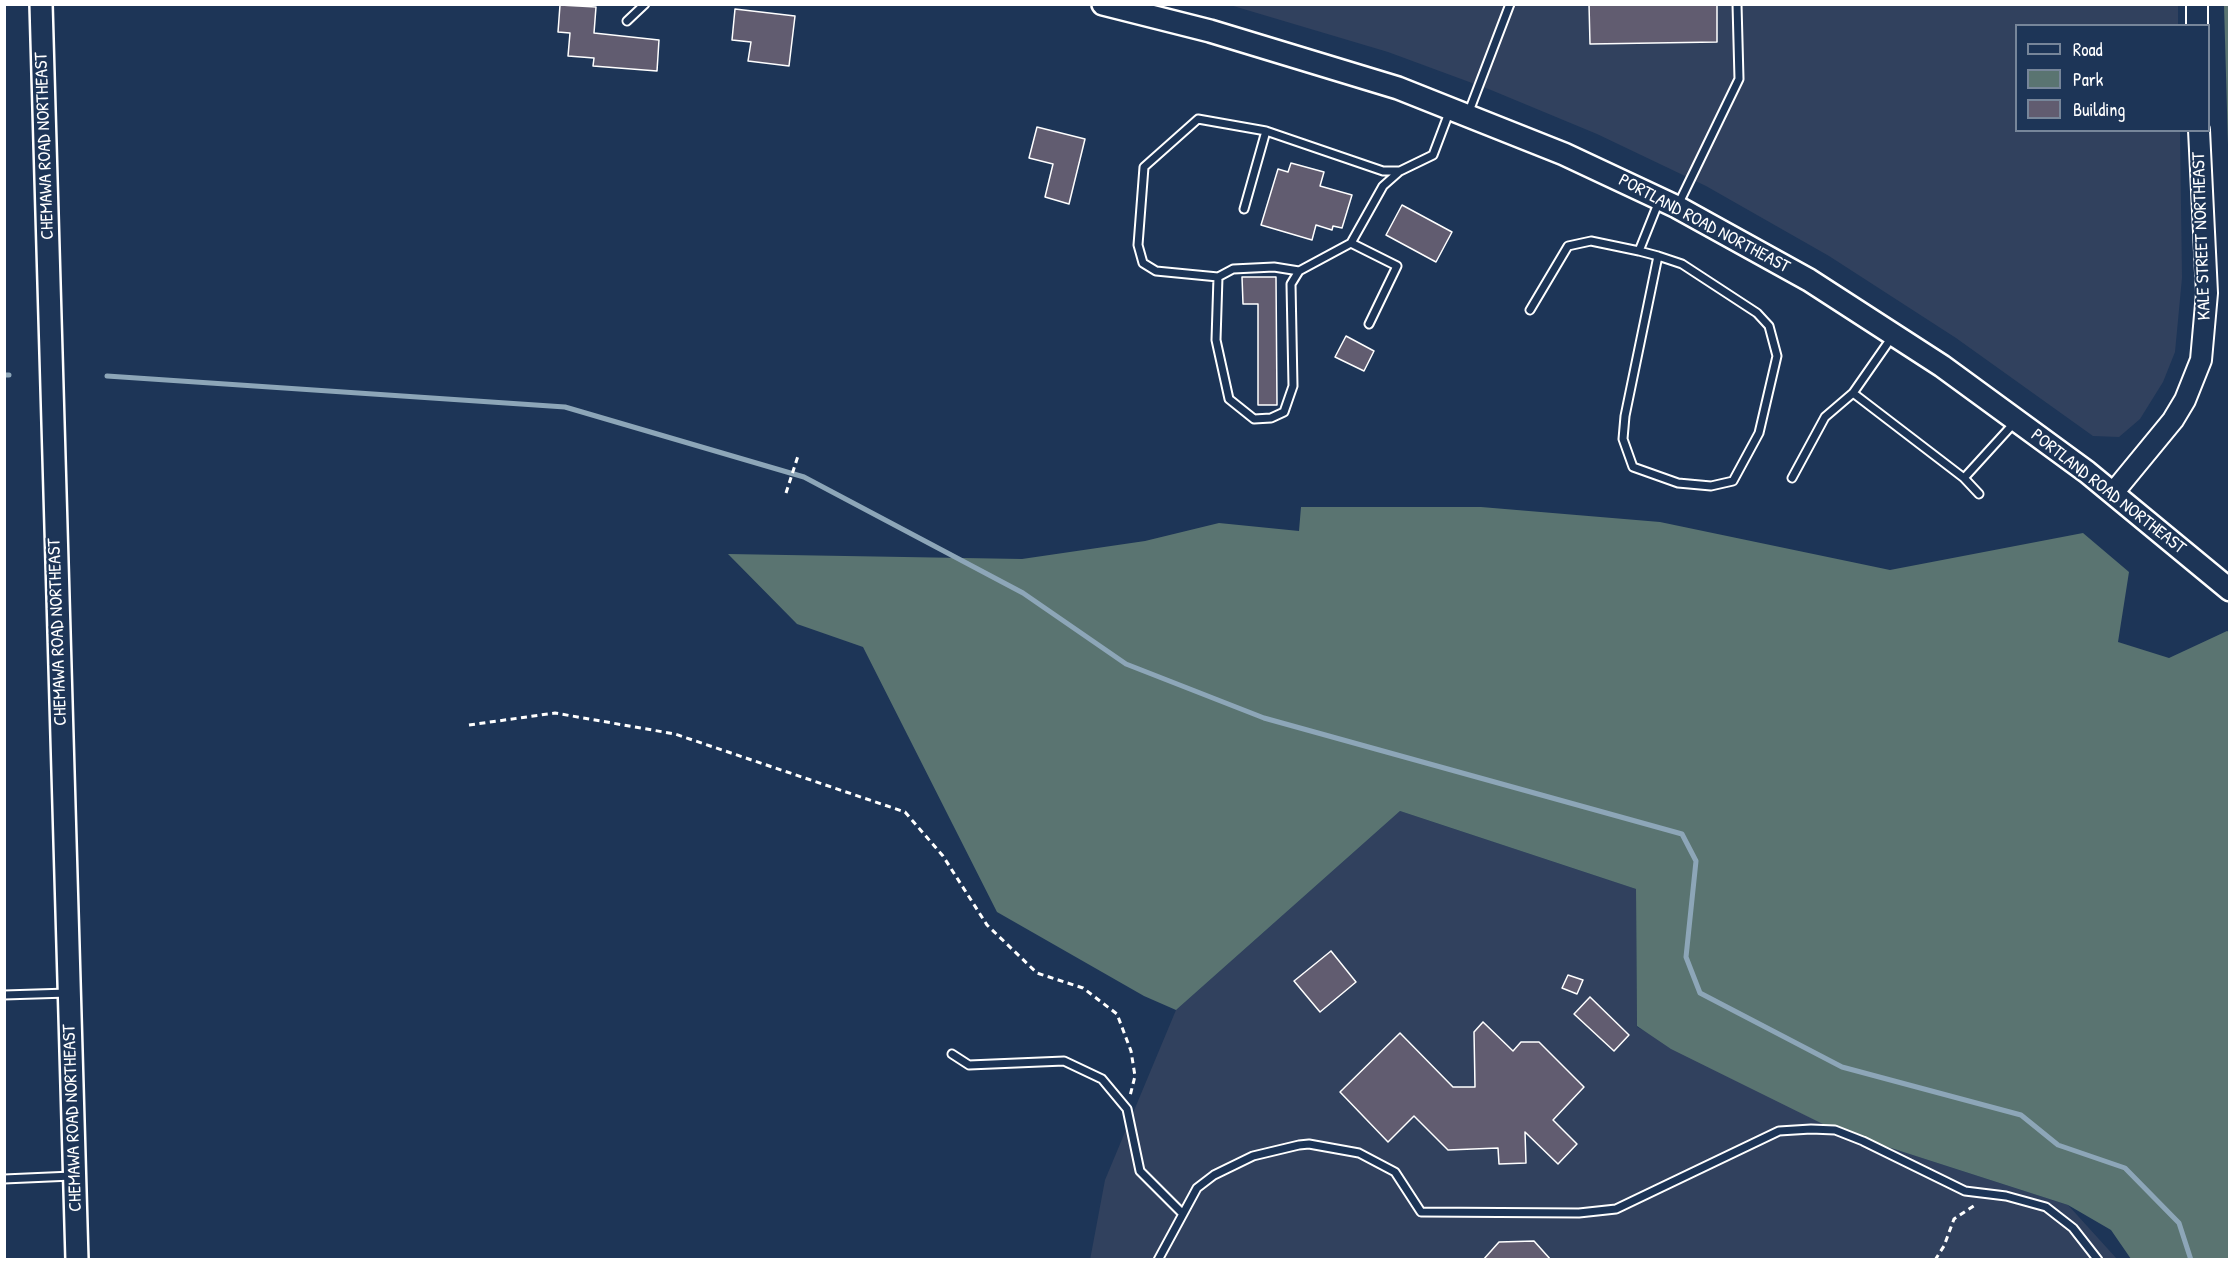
<!DOCTYPE html>
<html>
<head>
<meta charset="utf-8">
<style>
  body { margin:0 }
  #map { position:relative; width:2234px; height:1264px; overflow:hidden; background:#1d3557; font-family:"Patrick Hand",sans-serif }
  canvas { display:block }
  .frame { position:absolute; inset:0; border:6px solid #fff; pointer-events:none }
  .legend { position:absolute; left:2015px; top:24px; width:195px; height:108px; box-sizing:border-box; background:#1d3557; border:2px solid #77869a; margin:0; padding:8px 10px; list-style:none; font-size:18px; color:#fff }
  .legend li { display:flex; align-items:center; gap:12px; height:30px }
  .legend b { width:30px; border:2px solid #77869a }
</style>
</head>
<body>
<div id="map">
<canvas width="2234" height="1264"></canvas>
<div class="frame"></div>
<ul class="legend">
<li><b style="height:8px;background:#1d3557"></b>Road</li>
<li><b style="height:16px;background:#5a7471"></b>Park</li>
<li><b style="height:16px;background:#615c70"></b>Building</li>
</ul>
</div>
<script>
const ctx = document.querySelector('canvas').getContext('2d');
ctx.lineJoin = 'round';
function fillPath(path, color) {
  ctx.fillStyle = color;
  ctx.fill(path, 'evenodd');
}
function toPath(rows) {
  const path = new Path2D();
  for (const r of rows) {
    path.moveTo(r[0], r[1]);
    for (let i = 2; i < r.length; i += 2) path.lineTo(r[i], r[i + 1]);
  }
  return path;
}
function trace(path, color, width, dash) {
  ctx.strokeStyle = color;
  ctx.lineWidth = width;
  ctx.lineCap = dash ? 'butt' : 'round';
  ctx.setLineDash(dash || []);
  ctx.stroke(path);
}
function write(font, color, halo, rows, align = 'center') {
  ctx.font = font + ' "Patrick Hand",sans-serif';
  ctx.lineWidth = 4.5;
  ctx.setLineDash([]);
  ctx.textBaseline = 'middle';
  ctx.strokeStyle = halo;
  ctx.fillStyle = color;
  for (const [text, x, y, turn = 0] of rows) {
    ctx.save();
    ctx.translate(x, y);
    ctx.rotate((+turn || 0) * Math.PI / 180);
    ctx.textAlign = isNaN(turn) ? turn : align;
    if (halo) ctx.strokeText(text, 0, 0);
    ctx.fillText(text, 0, 0);
    ctx.restore();
  }
}
fillPath(toPath([
  [1230,5,2178,5,2178,25,2016,26,2016,130,2180,131,2182,278,2175,352,2163,382,2140,419,2119,437,2093,436,1956,338,1829,256,1706,186,1597,134,1491,90,1388,52],
  [1400,811,1636,889,1637,1027,1835,1130,2068,1205,2117,1259,1090,1260,1105,1180,1176,1010]
]), '#31415e');
fillPath(toPath([
  [2224,5,2230,5,2229,180],
  [1301,507,1481,507,1660,522,1890,570,2083,533,2129,572,2118,642,2169,658,2227,631,2229,632,2229,1259,2131,1259,2111,1230,2068,1205,1835,1130,1671,1049,1637,1026,1636,889,1400,811,1176,1010,1144,996,997,912,863,647,797,624,728,554,1022,559,1145,541,1219,523,1299,531]
]), '#5a7471');
trace(toPath([
  [4,375,9,375],
  [107,376,565,407,804,477,1023,593,1126,664,1264,718,1682,834,1696,861,1686,957,1700,993,1842,1067,2021,1115,2058,1145,2125,1168,2179,1223,2191,1260]
]), '#8da6b8', 5);
const building = toPath([
  [1589,4,1717,4,1717,42,1590,44,1589,4],
  [560,5,596,7,594,33,659,40,657,71,593,66,594,58,568,56,570,33,558,32,560,5],
  [735,9,795,16,789,66,748,61,751,42,732,40,735,9],
  [1037,127,1085,139,1069,204,1045,197,1053,164,1029,158,1037,127],
  [1291,163,1324,172,1320,186,1352,195,1342,228,1333,226,1332,230,1316,225,1312,240,1261,225,1278,169,1288,172,1291,163],
  [1402,205,1452,232,1436,262,1386,235,1402,205],
  [1242,277,1276,277,1277,405,1258,405,1258,304,1243,304,1242,277],
  [1346,336,1374,351,1364,371,1335,357,1346,336],
  [1331,951,1356,982,1320,1012,1294,981,1331,951],
  [1568,975,1583,980,1577,994,1562,988,1568,975],
  [1590,997,1629,1035,1614,1051,1574,1014,1590,997],
  [1483,1022,1513,1051,1521,1042,1539,1042,1584,1087,1553,1120,1577,1144,1558,1164,1525,1132,1526,1163,1499,1164,1498,1148,1448,1150,1414,1116,1388,1142,1340,1092,1400,1033,1453,1087,1475,1087,1474,1032,1483,1022],
  [1534,1241,1551,1260,1483,1260,1499,1242,1534,1241]
]);
fillPath(building, '#615c70');
trace(building, '#fff', 1.5);
const lane = toPath([
  [627,21,645,4],
  [1468,114,1510,4],
  [1266,131,1198,119,1144,167,1138,245,1143,263,1156,271,1218,277,1233,269,1274,267,1299,271],
  [1678,205,1739,79,1737,4],
  [1244,209,1266,131,1383,171,1400,171],
  [1658,256,1625,416,1623,439,1633,467,1678,483,1711,486,1733,481,1759,433,1777,356,1769,326,1757,313,1682,264,1658,256,1639,251,1659,201],
  [1218,277,1216,340,1229,399,1254,419,1271,418,1284,412,1293,386,1291,284,1299,271,1351,243],
  [1530,310,1568,246,1591,241,1639,251],
  [1369,324,1397,266,1351,243,1383,186,1400,171,1433,155,1450,110],
  [1853,393,1964,478,1979,494],
  [1792,478,1825,417,1853,393,1892,337],
  [1964,478,2015,422],
  [4,995,68,993],
  [952,1054,969,1065,1064,1061,1102,1079,1127,1109,1140,1171,1182,1213],
  [4,1179,72,1176],
  [1158,1260,1197,1188,1214,1175,1253,1156,1299,1145,1309,1144,1359,1153,1395,1172,1421,1212,1579,1213,1616,1209,1779,1131,1811,1129,1835,1130,1863,1141,1965,1191,2006,1196,2046,1207,2073,1228,2098,1260]
]);
const secondary = toPath([
  [2197,4,2197,26],
  [2113,493,2173,420,2185,400,2201,360,2207,293,2199,130]
]);
const primary = toPath([
  [41,4,77,1260],
  [1103,4,1210,31,1398,88,1564,154,1677,207,1809,280,1942,366,2087,472,2230,590]
]);
trace(lane, '#fff', 11);
trace(secondary, '#fff', 24);
trace(primary, '#fff', 26);
trace(toPath([
  [786,493,798,456],
  [469,725,555,713,675,734,905,812,943,856,987,925,1037,973,1083,988,1117,1014,1131,1051,1135,1076,1130,1096],
  [1935,1260,1944,1246,1954,1219,1975,1205]
]), '#fff', 3, [6, 4.5]);
trace(lane, '#1d3557', 7);
trace(secondary, '#1d3557', 20);
trace(primary, '#1d3557', 21);
write('18px', '#fff', '#1d3557', [
  ["CHEMAWA ROAD NORTHEAST",45,146,-92],
  ["PORTLAND ROAD NORTHEAST",1704,224,28],
  ["KALE STREET NORTHEAST",2202,236,-92],
  ["PORTLAND ROAD NORTHEAST",2108,492,38],
  ["CHEMAWA ROAD NORTHEAST",58,632,-92],
  ["CHEMAWA ROAD NORTHEAST",73,1118,-92]
]);
</script>
</body>
</html>
